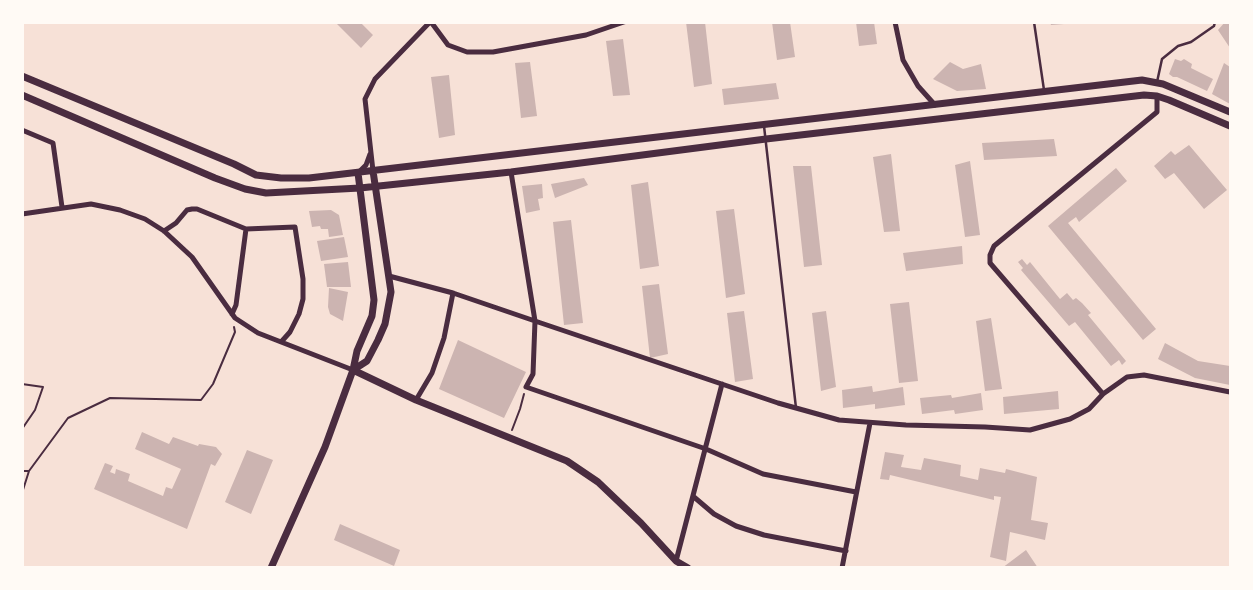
<!DOCTYPE html>
<html>
<head>
<meta charset="utf-8">
<style>
  body { margin:0 }
  #map { position:relative; width:1253px; height:590px; overflow:hidden; background:#f7e1d7; font-family:Literata,serif }
  canvas { display:block }
  .frame { position:absolute; inset:0; border:24px solid #fffaf5; pointer-events:none }
</style>
</head>
<body>
<div id="map">
<canvas width="1253" height="590"></canvas>
<div class="frame"></div>
</div>
<script>
const ctx = document.querySelector('canvas').getContext('2d');
ctx.lineJoin = 'round';
function fillPath(path, color) {
  ctx.fillStyle = color;
  ctx.fill(path, 'evenodd');
}
function toPath(rows) {
  const path = new Path2D();
  for (const r of rows) {
    path.moveTo(r[0], r[1]);
    for (let i = 2; i < r.length; i += 2) path.lineTo(r[i], r[i + 1]);
  }
  return path;
}
function trace(path, color, width, dash) {
  ctx.strokeStyle = color;
  ctx.lineWidth = width;
  ctx.lineCap = dash ? 'butt' : 'round';
  ctx.setLineDash(dash || []);
  ctx.stroke(path);
}
fillPath(toPath([
  [335,22,360,22,373,35,361,48],
  [686,22,705,22,712,84,694,87],
  [772,22,790,22,795,57,777,60],
  [856,22,874,22,877,44,859,46],
  [1050,22,1064,22,1064,24,1051,25],
  [1225,22,1230,22,1230,48,1218,30],
  [623,39,630,95,613,96,606,41],
  [1175,59,1181,61,1184,59,1192,64,1191,68,1213,79,1207,91,1177,77,1173,77,1169,74],
  [530,62,537,116,521,118,515,63],
  [950,62,963,69,981,64,986,89,957,91,933,79],
  [1224,63,1230,67,1230,104,1212,94],
  [449,75,455,135,439,138,431,77],
  [776,83,779,99,724,105,722,89],
  [1054,139,1057,156,984,160,982,143],
  [1189,145,1227,190,1204,209,1174,173,1165,179,1154,166,1171,151,1175,155],
  [891,154,900,231,884,232,873,157],
  [970,161,980,235,965,237,955,165],
  [793,166,811,166,822,265,804,267],
  [1116,168,1127,181,1079,222,1076,217,1068,223,1156,329,1143,340,1048,226],
  [584,178,588,185,555,198,551,184],
  [648,182,659,266,640,269,631,185],
  [542,184,543,198,538,199,540,210,526,213,522,186],
  [734,209,745,294,726,298,716,211],
  [331,210,339,215,343,235,329,237,328,229,321,229,320,226,312,227,309,211],
  [571,220,583,323,564,325,553,222],
  [344,237,348,257,321,261,317,241],
  [962,246,963,264,906,271,903,253],
  [1022,259,1027,265,1030,262,1060,299,1067,293,1073,300,1076,298,1082,303,1091,313,1088,315,1126,361,1122,365,1119,360,1111,366,1075,322,1069,326,1021,270,1023,268,1018,262],
  [348,262,351,287,327,287,324,264],
  [659,284,668,354,650,358,642,286],
  [329,288,348,292,343,321,330,314,328,307],
  [909,302,918,381,899,383,890,304],
  [744,311,753,379,735,382,727,313],
  [826,311,836,387,821,391,812,313],
  [991,318,1002,389,985,391,976,321],
  [458,340,526,372,504,418,439,389],
  [1165,343,1198,361,1230,366,1230,385,1195,378,1158,359],
  [872,386,873,392,903,387,905,405,875,409,875,404,843,408,842,390],
  [1058,391,1059,409,1004,414,1003,397],
  [981,393,983,410,955,414,954,410,922,414,920,398,951,395,952,398],
  [142,432,169,444,173,437,198,446,199,444,216,447,222,454,215,466,211,464,187,529,94,489,105,463,113,466,110,472,115,474,116,469,130,474,128,481,163,496,166,487,172,489,181,469,135,449],
  [247,450,273,460,251,514,225,502],
  [885,452,904,455,901,467,921,470,924,458,961,465,960,476,978,480,980,468,1005,473,1006,469,1037,477,1031,520,1048,523,1045,540,1010,532,1006,561,990,557,1001,497,994,496,994,500,890,475,889,480,880,479],
  [340,524,400,550,394,566,334,540],
  [1026,550,1038,568,1002,568]
]), '#ccb4b1');
trace(toPath([
  [22,384,43,387,35,410,22,429],
  [512,430,520,409,524,394],
  [22,471,29,471],
  [22,493,29,471,68,418,110,398,201,400,213,384,235,332,234,327]
]), '#4a2c40', 2);
trace(toPath([
  [1034,22,1044,90],
  [1157,82,1162,59,1178,46,1191,42,1214,26,1215,22],
  [764,126,796,408]
]), '#4a2c40', 2.5);
trace(toPath([
  [431,22,448,45,467,52,493,52,586,35,624,22],
  [895,22,903,60,918,86,935,105],
  [22,130,53,143,62,207],
  [373,171,365,99,375,79,430,22],
  [359,172,366,165,370,154],
  [511,172,535,321,778,403,839,420,906,425,985,427,1030,430,1070,419,1089,409,1103,394,1127,377,1144,375,1230,392],
  [22,214,91,204,120,210,145,219,164,231,192,257,235,318,258,333,353,370],
  [164,231,176,223,187,210,192,209,197,209,246,229,295,227,303,279,303,299,299,314,290,332,282,341],
  [389,276,453,293,535,321,533,374,526,387,706,449,763,474,856,492],
  [232,314,236,305,246,229],
  [1103,394,990,263,990,255,994,246,1157,112,1157,96],
  [416,400,432,373,444,338,453,293],
  [694,497,714,514,736,526,764,535,846,551],
  [676,561,722,384],
  [842,568,870,423]
]), '#4a2c40', 5);
trace(toPath([
  [22,76,234,164,256,175,281,178,309,178,1142,80,1163,84,1230,112],
  [22,95,215,178,245,189,266,193,360,188,511,172,766,139,1144,95,1157,96,1169,100,1230,126],
  [353,370,416,400,567,461,598,482,641,523,676,561,688,568],
  [353,370,367,361,378,340,385,324,391,292,373,171],
  [271,568,325,447,353,370,357,351,372,316,374,300,358,173]
]), '#4a2c40', 7);
</script>
</body>
</html>
